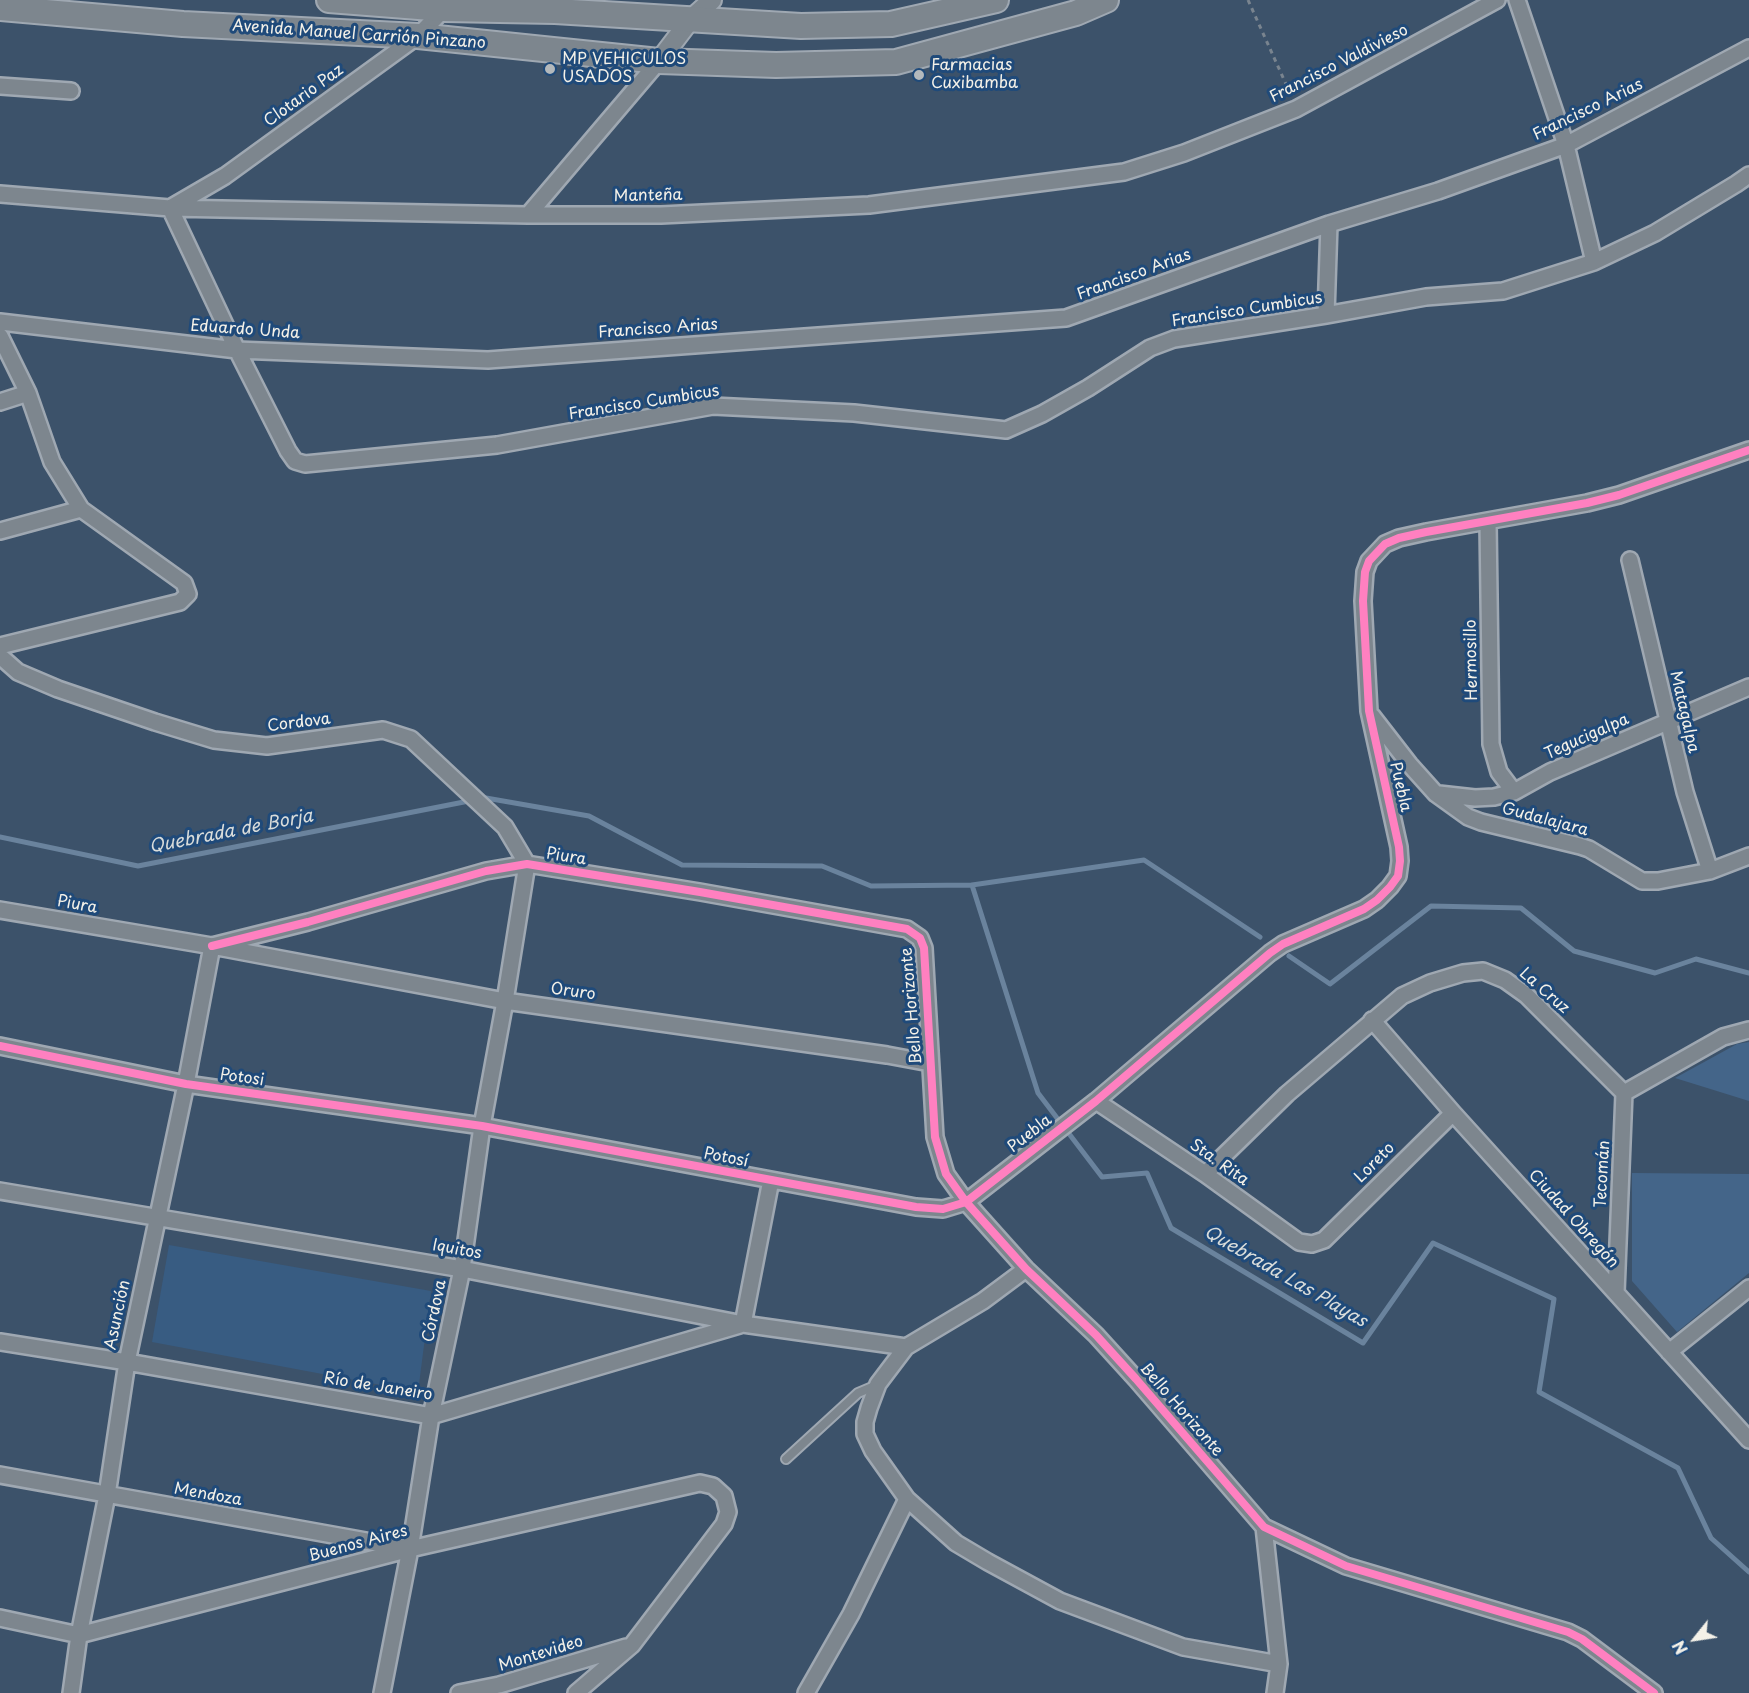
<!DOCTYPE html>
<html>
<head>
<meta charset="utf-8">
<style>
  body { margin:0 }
  #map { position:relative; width:1749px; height:1693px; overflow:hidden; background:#3c526a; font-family:"Playpen Sans",sans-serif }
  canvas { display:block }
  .north { position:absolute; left:1665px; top:1609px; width:60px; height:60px; -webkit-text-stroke:4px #1f4a7a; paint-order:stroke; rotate:240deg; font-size:16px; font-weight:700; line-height:24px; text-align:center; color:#f4f1e8 }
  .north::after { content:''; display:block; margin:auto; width:21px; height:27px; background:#f4f1e8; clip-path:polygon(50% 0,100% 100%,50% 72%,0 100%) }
</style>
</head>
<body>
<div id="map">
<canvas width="1749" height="1693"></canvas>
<div class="north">N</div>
</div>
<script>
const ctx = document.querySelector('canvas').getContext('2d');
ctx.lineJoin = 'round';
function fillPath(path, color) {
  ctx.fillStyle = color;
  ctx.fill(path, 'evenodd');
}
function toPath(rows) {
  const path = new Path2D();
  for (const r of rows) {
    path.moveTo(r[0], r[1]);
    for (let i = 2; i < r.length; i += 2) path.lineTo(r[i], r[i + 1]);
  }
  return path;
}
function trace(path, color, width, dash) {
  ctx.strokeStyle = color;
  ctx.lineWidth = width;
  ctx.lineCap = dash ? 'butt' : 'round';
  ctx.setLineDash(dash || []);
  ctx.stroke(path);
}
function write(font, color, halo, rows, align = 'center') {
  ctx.font = font + ' "Playpen Sans",sans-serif';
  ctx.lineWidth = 6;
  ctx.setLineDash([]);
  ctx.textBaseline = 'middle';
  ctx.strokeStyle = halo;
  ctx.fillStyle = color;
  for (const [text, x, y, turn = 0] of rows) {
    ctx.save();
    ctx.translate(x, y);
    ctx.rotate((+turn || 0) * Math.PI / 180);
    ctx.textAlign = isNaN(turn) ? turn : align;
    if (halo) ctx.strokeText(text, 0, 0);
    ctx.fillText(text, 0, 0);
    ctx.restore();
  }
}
fillPath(toPath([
  [169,1245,431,1291,418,1392,152,1342]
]), '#385c82');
fillPath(toPath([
  [1749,1042,1749,1101,1675,1078,1737,1044],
  [1632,1173,1749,1174,1749,1273,1677,1332,1632,1281]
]), '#446589');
trace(toPath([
  [486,798,589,816,682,865,822,866,871,886,972,885,1144,860,1260,937],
  [0,837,138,866,469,801],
  [972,885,1038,1093,1102,1177,1147,1173,1171,1228,1363,1343,1433,1243,1554,1299,1539,1392,1678,1468,1711,1538,1749,1572],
  [1289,956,1330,984,1431,906,1521,908,1574,951,1655,973,1696,959,1749,973]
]), '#6a839d', 5);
const service = toPath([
  [786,1459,858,1393,877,1385]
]);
const minor = toPath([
  [1517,0,1566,145,1594,262],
  [0,86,71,91],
  [0,194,170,208,528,215,661,215,869,205,1124,172,1184,153,1296,109,1497,0],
  [170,208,237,350,288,451,295,461,305,464,497,445,713,406,854,413,1006,430,1042,414,1088,388,1150,348,1174,339,1326,315,1426,297,1503,291,1594,262,1655,233,1736,184,1749,175],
  [170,208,225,176,418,36,444,9,446,4],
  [528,215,659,61],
  [1326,315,1329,224],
  [0,322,237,350,488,360,1066,318,1329,224,1438,191,1566,145,1749,48],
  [0,336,28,393,52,462,81,509,184,583,188,594,180,602,0,646],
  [0,402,28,393],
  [1488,522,1491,744,1499,772,1514,792],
  [0,531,81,509],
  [1630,560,1685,792,1710,871],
  [0,656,18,672,58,689,155,722,214,740,267,746,383,730,411,739,505,827,527,864,505,1001,482,1126,462,1269,431,1416,410,1549,382,1693],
  [1372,716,1410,765,1436,794,1468,817,1481,822,1580,846,1589,849,1642,881,1658,881,1710,871,1749,856],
  [1439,794,1475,798,1494,797,1514,792,1550,772,1749,687],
  [0,910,212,946,505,1001,887,1055,930,1063],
  [212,946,308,922,486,871,527,864,700,892,907,929,920,938,924,948,935,1137,946,1174,966,1202,1026,1269,1096,1335,1136,1379,1264,1527,1346,1566,1568,1632,1582,1639,1654,1693],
  [1372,1020,1453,1113,1749,1440],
  [0,1046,186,1084,482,1126,916,1207,943,1209,966,1202,1096,1101,1270,953,1283,944,1364,909,1377,900,1390,887,1398,876,1400,861,1399,847,1369,711,1363,601,1365,572,1369,561,1385,544,1399,538,1426,532,1587,503,1619,495,1749,450],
  [1624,1093,1723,1037,1749,1030],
  [1096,1101,1205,1174,1299,1242,1312,1244,1324,1240,1453,1113],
  [1205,1174,1287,1094,1402,996,1430,983,1463,973,1483,971,1505,980,1526,995,1624,1093],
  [0,1191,462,1269,743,1324,906,1347],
  [1026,1269,983,1301,906,1347,878,1384,869,1408,865,1422,865,1434,873,1451,907,1499,956,1543,988,1562,1060,1601,1183,1647,1279,1664],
  [1616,1293,1624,1093],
  [743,1324,771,1180],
  [0,1342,127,1362,431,1416,740,1325],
  [1669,1352,1749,1288],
  [0,1475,405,1548],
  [1264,1527,1279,1664,1275,1693],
  [0,1618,79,1635,410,1549,700,1483,713,1486,724,1496,728,1512,724,1524,632,1645,576,1693],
  [71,1693,79,1635,107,1495,127,1362,186,1084,212,946],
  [459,1693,499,1685,626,1647],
  [806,1693,851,1614,907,1499]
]);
const tertiary = toPath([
  [659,61,691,19,712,0]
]);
const primary = toPath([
  [329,0,444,9,555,11,801,26,891,24,996,0],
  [0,8,183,24,418,36,659,61,776,65,896,62,1076,13,1106,0]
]);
trace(service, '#9fa8b2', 12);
trace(minor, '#9fa8b2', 20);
trace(tertiary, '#9fa8b2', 22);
trace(primary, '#9fa8b2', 28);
trace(toPath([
  [1248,0,1290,93]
]), '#79848f', 3, [4.5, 4.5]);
trace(service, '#7d868e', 8);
trace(minor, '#7d868e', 15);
trace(tertiary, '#7d868e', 18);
trace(primary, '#7d868e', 24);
trace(toPath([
  [212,946,308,922,486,871,527,864,700,892,907,929,920,938,924,948,935,1137,946,1174,966,1202,1026,1269,1096,1335,1136,1379,1264,1527,1346,1566,1568,1632,1582,1639,1654,1693],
  [0,1046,186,1084,482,1126,916,1207,943,1209,966,1202,1096,1101,1270,953,1283,944,1364,909,1377,900,1390,887,1398,876,1400,861,1399,847,1369,711,1363,601,1365,572,1369,561,1385,544,1399,538,1426,532,1587,503,1619,495,1749,450]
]), '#ff80c0', 8);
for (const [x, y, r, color] of [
  [550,69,6,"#b4b9bc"],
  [919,75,6,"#b4b9bc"]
]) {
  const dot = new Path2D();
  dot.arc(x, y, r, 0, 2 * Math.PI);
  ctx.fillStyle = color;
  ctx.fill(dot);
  trace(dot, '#1f4a7a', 2);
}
write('16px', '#f4f1e8', '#1f4a7a', [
  ["Avenida Manuel Carrión Pinzano",359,35,4],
  ["Francisco Valdivieso",1339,64,-27],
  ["Clotario Paz",304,96,-36],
  ["Francisco Arias",1588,110,-26],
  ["Manteña",648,196,-1],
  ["Francisco Arias",1134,275,-20],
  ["Francisco Cumbicus",1247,310,-9],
  ["Francisco Arias",658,329,-4],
  ["Eduardo Unda",245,330,4],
  ["Francisco Cumbicus",644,403,-9],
  ["Hermosillo",1472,660,-91],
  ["Matagalpa",1684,712,77],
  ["Cordova",299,723,-7],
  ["Tegucigalpa",1587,737,-24],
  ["Puebla",1400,787,77],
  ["Gudalajara",1545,820,15],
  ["Piura",566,857,9],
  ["Piura",77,905,10],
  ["La Cruz",1544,991,41],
  ["Oruro",573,992,8],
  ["Bello Horizonte",912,1006,-95],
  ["Potosi",242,1078,8],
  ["Puebla",1030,1134,-38],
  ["Potosí",726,1158,11],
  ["Sta. Rita",1219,1163,35],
  ["Loreto",1375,1163,-45],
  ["Tecomán",1603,1174,-87],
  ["Ciudad Obregón",1573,1219,48],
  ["Iquitos",457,1250,10],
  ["Córdova",435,1311,-78],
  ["Asunción",118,1315,-78],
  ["Río de Janeiro",378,1387,9],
  ["Bello Horizonte",1181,1410,49],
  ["Mendoza",208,1495,10],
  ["Buenos Aires",358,1544,-15],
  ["Montevideo",541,1654,-17]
]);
write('16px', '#f4f1e8', '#1f4a7a', [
  ["MP VEHICULOS",562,60],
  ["USADOS",562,78],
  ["Farmacias",931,66],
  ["Cuxibamba",931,84]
], 'left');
write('italic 18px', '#d9dcda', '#1f4a7a', [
  ["Quebrada de Borja",231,832,-11],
  ["Quebrada Las Playas",1285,1277,30]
]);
</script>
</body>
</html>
